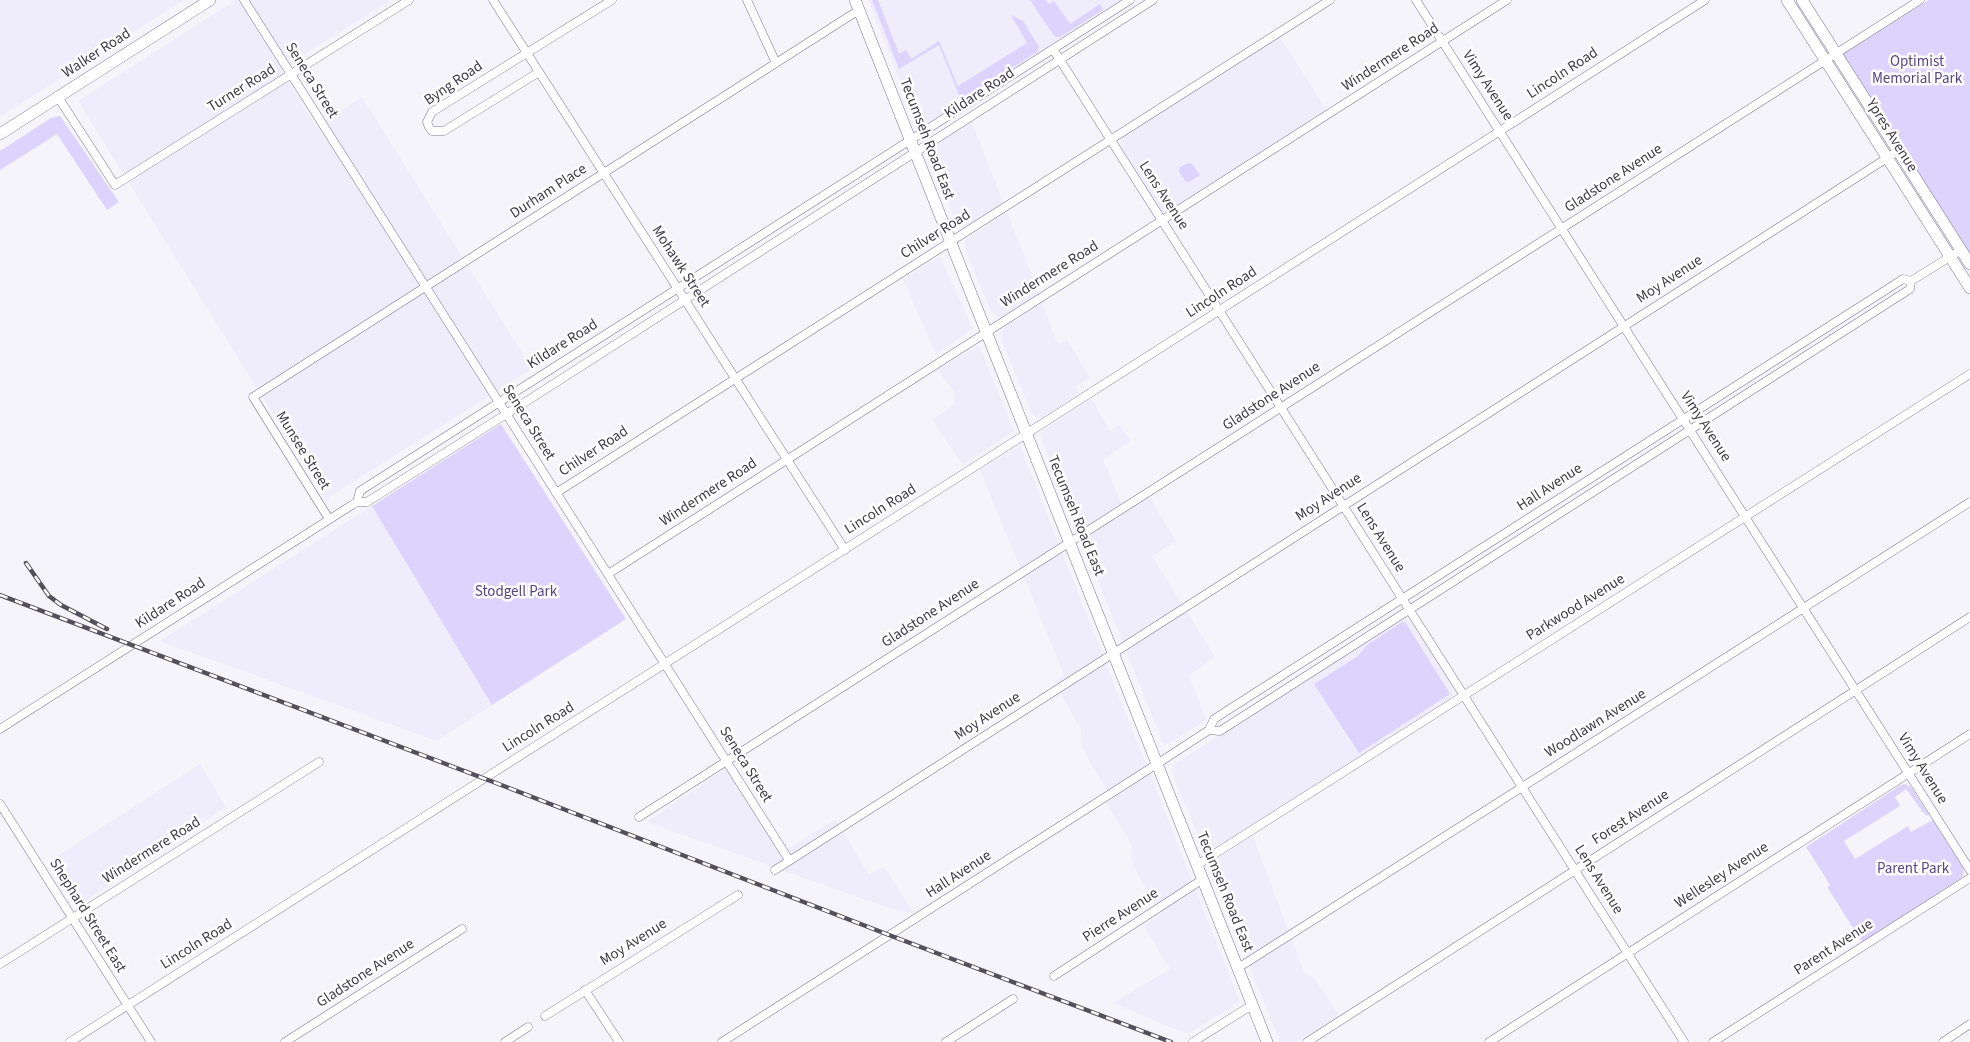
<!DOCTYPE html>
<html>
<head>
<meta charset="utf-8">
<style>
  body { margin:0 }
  canvas { display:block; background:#f6f4fb }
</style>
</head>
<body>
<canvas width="1970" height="1042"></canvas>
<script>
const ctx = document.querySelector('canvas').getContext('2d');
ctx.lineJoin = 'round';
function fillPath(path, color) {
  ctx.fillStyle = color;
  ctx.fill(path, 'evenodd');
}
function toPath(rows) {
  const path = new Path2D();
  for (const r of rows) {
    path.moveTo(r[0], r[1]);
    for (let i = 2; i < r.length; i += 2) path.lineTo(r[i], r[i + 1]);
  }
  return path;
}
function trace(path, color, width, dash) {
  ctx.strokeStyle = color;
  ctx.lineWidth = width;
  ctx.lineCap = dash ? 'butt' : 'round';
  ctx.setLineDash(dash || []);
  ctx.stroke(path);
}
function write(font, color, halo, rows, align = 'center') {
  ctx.font = font + ' "Source Sans 3",sans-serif';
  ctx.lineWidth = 5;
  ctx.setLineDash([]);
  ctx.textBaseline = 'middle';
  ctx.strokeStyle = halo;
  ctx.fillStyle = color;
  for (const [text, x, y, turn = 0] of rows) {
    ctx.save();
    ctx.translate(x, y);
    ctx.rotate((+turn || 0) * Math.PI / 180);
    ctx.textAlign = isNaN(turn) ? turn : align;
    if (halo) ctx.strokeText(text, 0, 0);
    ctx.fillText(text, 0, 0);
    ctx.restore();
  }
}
fillPath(toPath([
  [0,0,184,0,0,117],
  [236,0,391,0,281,69,316,127,362,97,532,369,326,499,78,101],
  [868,0,1122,0,931,124,922,126,916,121],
  [1280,37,1327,111,1169,212,1161,212,1123,152,1120,142,1126,135],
  [971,121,1004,204,972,225,963,227,957,223,932,161,930,150,934,144],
  [1007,212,1039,294,1004,316,997,317,990,310,965,248,965,240],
  [940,256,973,329,936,354,903,280],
  [1042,303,1058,344,1067,340,1090,378,1075,387,1079,393,1042,418,1036,417,1032,414,1002,341,1002,331,1007,326],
  [979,345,1014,431,963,465,932,420,955,404,954,392,938,370],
  [1092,399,1110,431,1119,425,1131,441,1103,459,1121,503,1145,490,1176,541,1152,556,1215,657,1189,675,1206,720,1168,744,1163,743,1043,443,1041,433,1046,428],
  [1020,446,1240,1002,1187,1034,1113,1003,1170,969,1144,926,1161,914,1133,866,1131,843,1106,803,1112,799,1082,748,1081,729,1054,682,1064,675,980,470],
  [372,506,492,705,437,741,160,641],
  [1406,618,1413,622,1452,686,1453,695,1448,702,1214,850,1204,849,1172,773,1173,765,1398,621],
  [200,764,226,807,79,905,51,860],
  [727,767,781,853,836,819,869,875,884,866,914,914,886,907,647,822],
  [1253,836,1303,970,1307,975,1314,977,1339,1016,1297,1042,1280,1042,1212,873,1211,865,1216,859]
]), '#efecfc');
fillPath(toPath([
  [872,0,878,0,899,54,906,50,911,59,939,41,958,86,1027,43,1011,15,1023,21,1039,47,1037,52,961,100,939,45,899,69],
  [1030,0,1046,0,1049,4,1054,1,1070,24,1100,4,1103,10,1060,37,1057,37,1054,36],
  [1929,0,1970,0,1970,256,1842,55],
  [60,116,119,202,107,210,57,134,0,170,0,151,51,118],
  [1188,163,1192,164,1200,175,1189,182,1185,181,1179,172,1180,167],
  [501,424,626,619,492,705,372,506],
  [1402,622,1405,622,1450,694,1359,753,1314,684,1358,656,1367,645],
  [1905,784,1911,787,1929,815,1927,816,1922,811,1906,789,1895,797,1900,806,1844,841,1855,859,1908,826,1911,832,1933,820,1963,867,1964,873,1961,878,1862,942,1827,887,1830,885,1806,847,1901,785]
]), '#dcd4fc');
const street = toPath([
  [244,0,789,860],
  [493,0,845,550],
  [747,0,776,63],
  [1416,0,1970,870],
  [1053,49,1684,1042],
  [539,72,444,131,432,131,429,127,427,122,432,112,612,0],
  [58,97,115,185,409,0],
  [556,493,1330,0],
  [357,502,360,491,1130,0],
  [329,519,253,397,859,10],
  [608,574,1507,0],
  [0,729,352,505,357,502,367,502,527,401,1153,0],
  [1209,730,1220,731,1910,289,1911,281,1961,250],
  [0,804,151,1042],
  [639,817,1920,0],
  [1197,865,1970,374],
  [775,870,1898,151],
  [0,964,319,762],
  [1238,968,1970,502],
  [1054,976,1203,879],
  [585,990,619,1042],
  [545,1016,738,895],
  [70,1042,1015,441,1705,0],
  [285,1042,462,929],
  [505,1042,528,1027],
  [722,1042,1157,764,1209,730,1214,719,1903,279,1911,281],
  [946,1042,1013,999],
  [1193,1042,1252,1005],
  [1307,1042,1970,617],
  [1489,1042,1970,734],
  [1713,1042,1970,878],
  [1943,1042,1970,1024]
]);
const secondary = toPath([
  [855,0,1267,1042],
  [1787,0,1970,288],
  [1802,0,1970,264],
  [0,134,210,0]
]);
trace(street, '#7c7692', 9);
trace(secondary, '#7c7692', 12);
trace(street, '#fff', 8);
trace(secondary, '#fff', 11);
const rail = toPath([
  [26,563,49,596,61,605,107,629],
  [0,595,496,783,889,935,1171,1042]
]);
trace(rail, '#53505b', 4.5);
trace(rail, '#fff', 2.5, [8]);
write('15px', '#3e3b47', '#fff', [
  ["Walker Road",97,54,-33],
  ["Windermere Road",1391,58,-33],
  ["Lincoln Road",1563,74,-33],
  ["Seneca Street",311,81,58],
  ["Byng Road",454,84,-34],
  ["Vimy Avenue",1487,86,57],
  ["Turner Road",242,89,-32],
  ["Kildare Road",980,94,-33],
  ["Ypres Avenue",1891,136,58],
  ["Tecumseh Road East",926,139,69],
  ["Gladstone Avenue",1614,179,-33],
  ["Durham Place",549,192,-33],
  ["Lens Avenue",1163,196,57],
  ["Chilver Road",936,235,-32],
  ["Mohawk Street",680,267,57],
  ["Windermere Road",1050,275,-32],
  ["Moy Avenue",1670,280,-33],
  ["Lincoln Road",1222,293,-33],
  ["Kildare Road",563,345,-32],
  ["Gladstone Avenue",1272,397,-33],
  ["Seneca Street",528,423,58],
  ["Vimy Avenue",1705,427,57],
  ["Munsee Street",302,451,58],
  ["Chilver Road",594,452,-33],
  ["Hall Avenue",1550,488,-33],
  ["Windermere Road",709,493,-33],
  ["Moy Avenue",1329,498,-33],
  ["Lincoln Road",881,510,-32],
  ["Tecumseh Road East",1075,516,68],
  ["Lens Avenue",1380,538,58],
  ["Kildare Road",171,604,-33],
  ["Parkwood Avenue",1576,608,-32],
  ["Gladstone Avenue",931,614,-33],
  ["Moy Avenue",988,717,-33],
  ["Woodlawn Avenue",1596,724,-32],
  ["Lincoln Road",539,728,-32],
  ["Seneca Street",745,765,58],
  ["Vimy Avenue",1922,769,58],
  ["Forest Avenue",1631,818,-33],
  ["Windermere Road",152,851,-32],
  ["Hall Avenue",959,875,-33],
  ["Wellesley Avenue",1722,876,-33],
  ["Lens Avenue",1598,880,58],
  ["Tecumseh Road East",1224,892,68],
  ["Shephard Street East",87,916,58],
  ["Pierre Avenue",1121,916,-33],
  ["Moy Avenue",634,943,-32],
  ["Lincoln Road",197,945,-32],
  ["Parent Avenue",1834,948,-33],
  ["Gladstone Avenue",366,974,-33]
]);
write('15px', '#564483', '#fff', [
  ["Optimist",1917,63],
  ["Memorial Park",1917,80],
  ["Stodgell Park",516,593],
  ["Parent Park",1913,870]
]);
</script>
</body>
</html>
